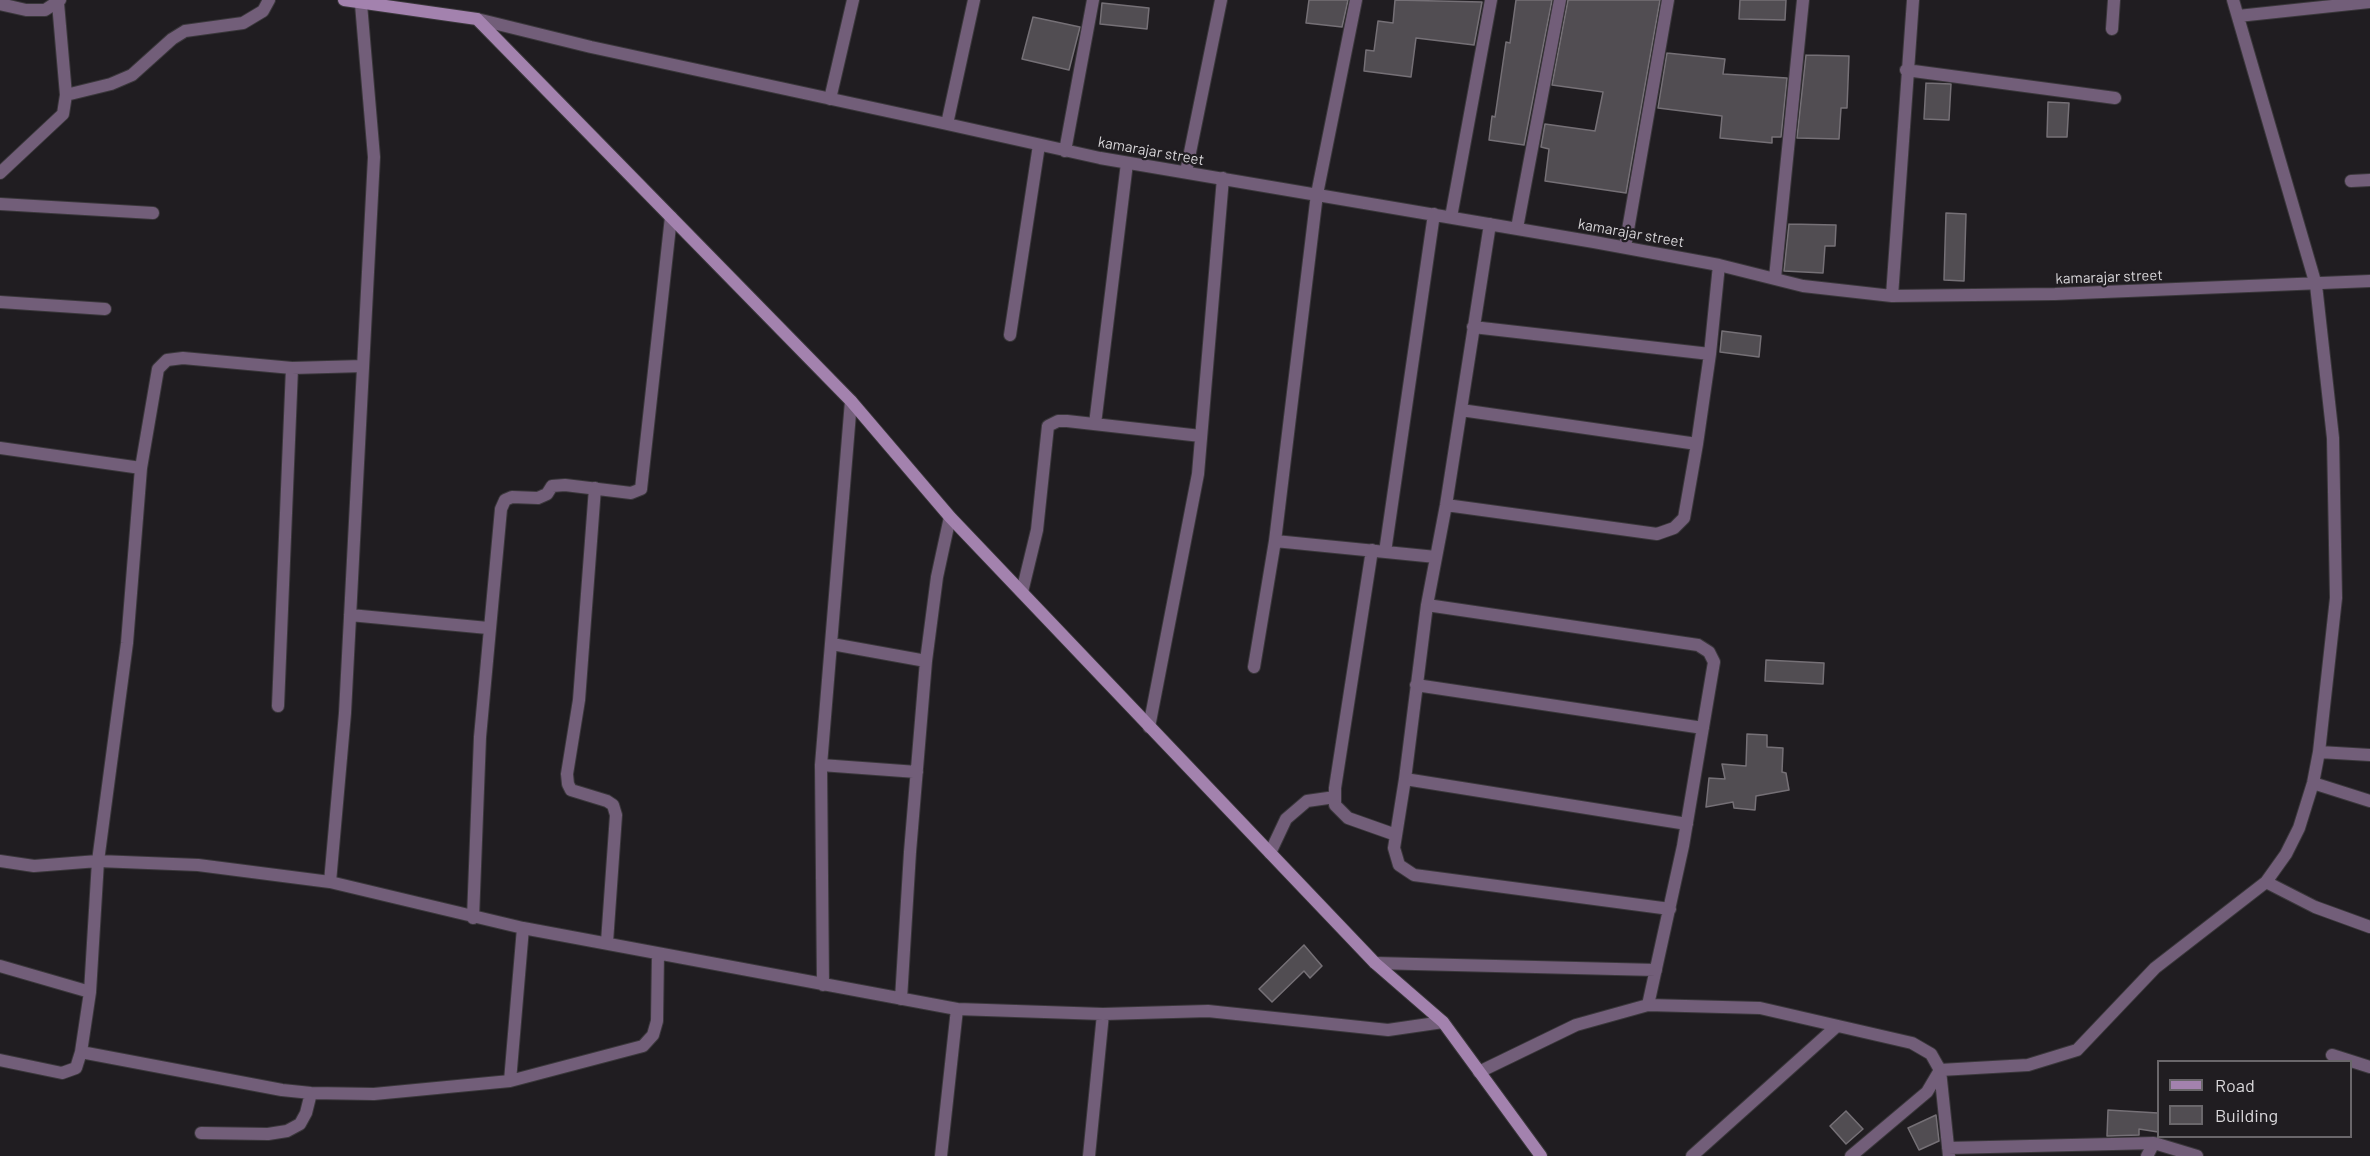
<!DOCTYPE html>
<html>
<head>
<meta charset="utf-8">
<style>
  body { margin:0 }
  #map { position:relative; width:2370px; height:1156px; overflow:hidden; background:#201d21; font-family:Barlow,sans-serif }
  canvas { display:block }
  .legend { position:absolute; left:2157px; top:1060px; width:195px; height:78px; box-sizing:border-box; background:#201d21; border:2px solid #6a676b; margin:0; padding:8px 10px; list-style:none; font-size:18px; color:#d8d6d9 }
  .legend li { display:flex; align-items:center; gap:12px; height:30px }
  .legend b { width:30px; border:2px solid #6a676b }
</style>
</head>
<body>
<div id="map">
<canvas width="2370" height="1156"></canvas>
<ul class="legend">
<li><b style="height:8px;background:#a382ae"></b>Road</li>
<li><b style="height:16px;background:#514d52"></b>Building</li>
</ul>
</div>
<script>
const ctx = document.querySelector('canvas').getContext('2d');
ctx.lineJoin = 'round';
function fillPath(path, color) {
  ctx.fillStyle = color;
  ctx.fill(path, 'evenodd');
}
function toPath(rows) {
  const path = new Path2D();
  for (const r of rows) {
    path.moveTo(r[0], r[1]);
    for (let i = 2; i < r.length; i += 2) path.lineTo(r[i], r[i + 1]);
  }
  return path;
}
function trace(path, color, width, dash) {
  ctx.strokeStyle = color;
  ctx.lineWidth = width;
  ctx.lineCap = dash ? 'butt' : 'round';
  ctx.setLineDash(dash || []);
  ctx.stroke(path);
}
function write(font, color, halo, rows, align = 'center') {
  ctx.font = font + ' Barlow,sans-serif';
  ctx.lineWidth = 4.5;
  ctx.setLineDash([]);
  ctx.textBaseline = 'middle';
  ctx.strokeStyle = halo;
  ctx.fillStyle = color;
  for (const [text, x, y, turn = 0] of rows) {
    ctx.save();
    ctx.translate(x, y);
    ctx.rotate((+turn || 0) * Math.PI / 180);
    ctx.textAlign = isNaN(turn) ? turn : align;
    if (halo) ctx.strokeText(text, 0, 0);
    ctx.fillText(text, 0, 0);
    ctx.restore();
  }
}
const building = toPath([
  [1309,0,1348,0,1342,27,1306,23,1309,0],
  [1395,0,1482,2,1474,45,1416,38,1411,77,1364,71,1366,50,1374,51,1378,21,1393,23,1395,0],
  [1516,0,1552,0,1524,145,1489,140,1492,116,1495,117,1506,42,1510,43,1516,0],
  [1568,0,1660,0,1626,193,1545,181,1549,149,1541,147,1545,124,1595,131,1603,92,1552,85,1568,0],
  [1740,0,1786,0,1785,20,1739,19,1740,0],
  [1102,3,1149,8,1147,29,1100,24,1102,3],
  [1033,17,1080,27,1069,70,1022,59,1033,17],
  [1667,53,1725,59,1723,74,1787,78,1781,137,1772,137,1772,143,1720,138,1722,116,1658,108,1667,53],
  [1806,55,1849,56,1847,108,1841,108,1839,139,1797,138,1806,55],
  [1926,83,1951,84,1949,120,1924,119,1926,83],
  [2048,102,2069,103,2067,137,2047,137,2048,102],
  [1946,213,1966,214,1964,281,1944,280,1946,213],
  [1789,224,1836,225,1835,246,1825,246,1823,273,1784,271,1789,224],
  [1722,331,1761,336,1759,357,1720,352,1722,331],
  [1766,660,1824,663,1823,684,1765,681,1766,660],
  [1747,734,1767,735,1767,747,1783,748,1782,772,1786,773,1789,790,1756,796,1755,810,1734,808,1733,802,1706,807,1709,778,1725,779,1722,764,1746,766,1747,734],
  [1304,945,1322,966,1310,978,1304,971,1272,1002,1259,989,1304,945],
  [2108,1110,2158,1113,2158,1132,2139,1129,2139,1135,2107,1136,2108,1110],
  [1846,1111,1863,1129,1846,1144,1830,1126,1846,1111],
  [1936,1115,1939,1141,1919,1150,1908,1128,1936,1115]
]);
fillPath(building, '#514d52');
trace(building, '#757076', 1.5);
const minor = toPath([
  [1356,0,1317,194,1275,541,1436,557],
  [0,4,26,10,45,10,60,0],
  [2238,16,2370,2],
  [477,19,591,47,947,124,974,0],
  [2112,29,2114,0],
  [1906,70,2115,98],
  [66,95,111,84,132,75,172,39,185,31,243,23,263,11,269,0],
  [830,99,853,0],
  [947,124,1100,158,1594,242,1719,265,1803,286,1892,296,2055,294,2370,281],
  [1065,151,1093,0],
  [1186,172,1221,0],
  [0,173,63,114,66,95,58,3],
  [2351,181,2370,180],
  [0,204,153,213],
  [1451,217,1491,0],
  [1517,228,1560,0],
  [1625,247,1668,0],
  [1775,278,1803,0],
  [1892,296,1913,0],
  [0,302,105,309],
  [1473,327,1710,354,1719,265],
  [1010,335,1039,145],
  [1095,424,1127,163],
  [1697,444,1710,354],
  [0,448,141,468,127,643,98,861,90,992,81,1052,76,1068,62,1073,0,1060],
  [141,468,158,369,167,360,183,358,292,368,363,366],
  [595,488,579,700,567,774,568,784,571,790,607,801,613,805,616,815,607,942],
  [1446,505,1657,534,1674,528,1684,518,1697,444,1461,410],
  [1372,550,1335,788,1335,805,1348,818,1396,835],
  [1385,552,1434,214],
  [1022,592,1037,530,1048,426,1058,421,1067,421,1201,436],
  [1427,605,1405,779,1687,824],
  [350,615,488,628],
  [832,644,926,661],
  [1254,667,1275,541],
  [1416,685,1703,728],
  [278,706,292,368],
  [1149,727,1198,474,1223,178],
  [2319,752,2370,755],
  [821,765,917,772],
  [1405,779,1394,848,1399,865,1414,875,1670,909],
  [2313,783,2370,801],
  [1270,853,1286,819,1307,801,1335,797],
  [0,861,34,866,98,861,198,865,330,882,523,928,957,1009,941,1156],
  [330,882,345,713,374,157,361,4],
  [2266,882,2315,907,2370,927],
  [473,918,480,737,501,509,505,500,512,497,538,498,547,494,552,486,565,485,631,493,641,489,671,217],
  [1375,963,1656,970],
  [0,966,90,992],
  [823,985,821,765,851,401],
  [901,999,910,852,926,661,937,577,950,517],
  [1648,1005,1760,1008,1912,1043,1931,1054,1940,1070,1927,1092,1851,1156],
  [957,1009,1103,1014,1208,1011,1388,1030,1443,1022],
  [81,1052,282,1090,311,1093,374,1094,510,1081,643,1046,653,1035,657,1021,658,953],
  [2332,1055,2370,1067],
  [1479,1072,1576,1025,1648,1005,1683,846,1714,662,1709,652,1698,645,1427,605,1446,505,1490,224],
  [510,1081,523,928],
  [201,1133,268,1134,287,1131,300,1124,306,1113,311,1093],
  [2154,1143,2197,1156],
  [1948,1148,2154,1143,2147,1156],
  [1089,1156,1103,1014],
  [1692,1156,1837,1026],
  [1949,1156,1940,1070,2028,1065,2077,1050,2155,968,2266,882,2286,854,2299,828,2313,783,2319,752,2336,598,2333,438,2316,285,2233,0]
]);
const secondary = toPath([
  [344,0,477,19,851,401,950,517,1375,963,1443,1022,1541,1156]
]);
trace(minor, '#3a373b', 14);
trace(secondary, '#3a373b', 14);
trace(minor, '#725e79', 12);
trace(secondary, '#a382ae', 12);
write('15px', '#d8d6d9', '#201d21', [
  ["kamarajar street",1151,151,10],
  ["kamarajar street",1631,233,10],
  ["kamarajar street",2109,277,-2]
]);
</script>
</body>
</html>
